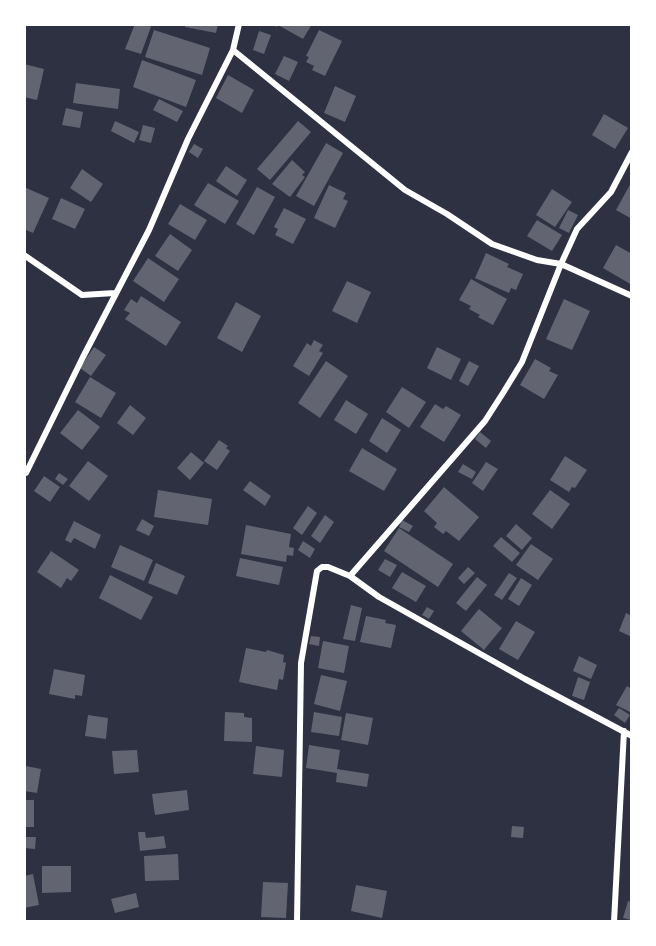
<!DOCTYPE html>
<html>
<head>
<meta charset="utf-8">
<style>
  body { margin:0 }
  #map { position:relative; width:656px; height:946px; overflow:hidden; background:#2d3142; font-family:Roboto,sans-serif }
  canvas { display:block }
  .frame { position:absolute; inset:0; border:26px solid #fff; pointer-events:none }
</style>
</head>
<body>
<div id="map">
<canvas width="656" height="946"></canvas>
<div class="frame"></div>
</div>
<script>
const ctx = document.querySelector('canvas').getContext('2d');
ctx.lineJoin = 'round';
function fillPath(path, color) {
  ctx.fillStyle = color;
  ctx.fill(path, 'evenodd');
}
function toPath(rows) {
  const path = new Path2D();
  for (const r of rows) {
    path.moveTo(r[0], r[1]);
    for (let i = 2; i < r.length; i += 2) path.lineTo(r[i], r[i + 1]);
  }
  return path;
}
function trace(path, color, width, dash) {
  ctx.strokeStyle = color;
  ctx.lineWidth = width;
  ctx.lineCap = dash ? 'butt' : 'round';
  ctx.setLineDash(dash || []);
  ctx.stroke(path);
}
fillPath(toPath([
  [135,24,152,24,141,54,125,49],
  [185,24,218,24,216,33,185,27],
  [270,24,312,24,303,39,278,25,277,27],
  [154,30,210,48,202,75,145,57],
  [319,30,342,41,325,76,312,70,314,66,306,62,309,57,306,56],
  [259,31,271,35,264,54,253,50],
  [284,56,298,62,289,81,275,74],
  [142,60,196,80,186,107,133,87],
  [24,64,44,69,37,100,24,97],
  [228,75,254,90,242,113,216,98],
  [76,83,120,89,118,109,73,103],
  [335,86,356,96,345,122,324,113],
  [159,99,183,111,177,122,153,110],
  [66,108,83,112,80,128,62,125],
  [604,114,628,128,615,149,592,135],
  [115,121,139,132,134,143,111,131],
  [298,121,311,132,270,180,257,169],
  [143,125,155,128,151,143,139,140],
  [326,143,343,153,314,206,296,196],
  [194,144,203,149,198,158,189,152],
  [292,160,305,172,302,175,305,177,290,197,272,184],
  [226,166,247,180,237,196,216,181],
  [82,169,103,184,91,202,70,188],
  [632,181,632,219,616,210],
  [208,183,239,201,225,224,194,205],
  [329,185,346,193,343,199,348,201,335,228,314,218],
  [24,187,49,198,33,233,24,229],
  [257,187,275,197,254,235,236,224],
  [552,189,572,202,555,227,536,215],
  [61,198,85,209,75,229,52,219],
  [180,204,207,220,195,240,168,224],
  [284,208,306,219,293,244,275,235,278,229,274,227],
  [568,210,578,215,569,233,559,228],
  [537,220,562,235,552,251,527,236],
  [170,234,192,250,178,271,155,256],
  [616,245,632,254,632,285,603,268],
  [486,253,509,264,507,267,523,274,516,290,511,288,509,293,475,278],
  [148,258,179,279,164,302,133,281],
  [471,279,507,299,493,325,478,317,480,315,469,309,471,306,459,300],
  [347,281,371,292,357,323,332,311],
  [141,296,181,322,166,346,125,319,130,313,124,310,131,299,137,303],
  [564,299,590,311,572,350,546,339],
  [236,302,261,316,242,352,217,338],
  [314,340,323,345,319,351,323,353,309,376,293,366,307,343,311,346],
  [94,347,106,355,91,376,80,368],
  [437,347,461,359,451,380,427,368],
  [535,359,551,368,549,371,558,375,544,399,520,385],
  [326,361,348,376,320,418,298,403],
  [469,361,479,366,468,386,459,381],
  [90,377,116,393,101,418,75,402],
  [402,387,426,402,409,428,386,412],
  [346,400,368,414,356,434,334,420],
  [435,404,443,409,446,406,461,415,444,442,420,427],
  [130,405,146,418,133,435,117,423],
  [78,410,100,427,82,450,60,433],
  [382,418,401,430,387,453,369,441],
  [480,432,491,441,486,448,475,439],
  [219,440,228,446,226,448,230,451,217,470,204,461],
  [362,448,397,469,384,491,349,471],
  [191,452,204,463,190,480,177,468],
  [565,456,587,470,575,488,572,487,569,492,550,480],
  [88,461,108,476,89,501,69,486],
  [486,462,498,469,483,491,472,483],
  [463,464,476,472,472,479,458,472],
  [59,473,68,479,63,485,55,479],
  [44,476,60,487,50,502,34,491],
  [250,481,271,496,265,506,243,490],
  [444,487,479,517,459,541,446,531,443,534,434,527,437,523,424,511],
  [158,490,212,499,208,525,154,517],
  [550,490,570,504,552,529,532,514],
  [308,506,317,513,302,535,293,528],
  [325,515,334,522,320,543,311,536],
  [142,519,154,526,149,536,136,530],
  [402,520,413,526,409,532,399,527],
  [74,521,101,535,95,549,74,538,71,543,65,540],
  [516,524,532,538,522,550,506,536],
  [246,525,291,534,289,547,294,548,293,556,287,555,286,562,241,554],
  [399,528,453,564,438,587,384,551],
  [501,537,520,553,512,562,493,546],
  [303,541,315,549,310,558,298,550],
  [531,544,553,559,538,580,516,565],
  [120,545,153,560,144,581,111,567],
  [51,551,79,570,71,581,67,578,61,588,37,572],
  [240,558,283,567,279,585,236,576],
  [385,559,397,565,390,577,378,570],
  [156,563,185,576,177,595,148,583],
  [468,567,475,573,464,584,458,578],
  [402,572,426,586,416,602,392,588],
  [509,573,517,578,502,600,494,595],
  [110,575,153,597,141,620,99,598],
  [477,577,487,585,466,611,456,603],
  [521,578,532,585,519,606,508,599],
  [351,605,362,608,355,641,343,639],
  [427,607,434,611,429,619,422,615],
  [479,609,502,628,484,650,461,631],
  [626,613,632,616,632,637,619,631],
  [366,616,386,620,385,623,396,625,391,648,360,642],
  [516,621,535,632,518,660,499,649],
  [311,636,320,637,319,646,309,644],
  [323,641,349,646,344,673,318,668],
  [246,648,266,652,267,650,284,655,283,662,286,663,283,680,279,679,277,690,239,682],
  [579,656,597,665,591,679,573,671],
  [54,669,85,675,82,696,75,695,75,699,49,694],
  [321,675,347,681,340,711,314,704],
  [578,677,590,682,584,700,572,696],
  [627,686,632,689,632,713,616,705],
  [619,708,630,715,625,723,614,715],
  [225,712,244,713,244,717,252,718,252,742,224,741],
  [314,712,342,717,339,736,311,732],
  [346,713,373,718,368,745,341,740],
  [88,715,108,718,106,739,85,736],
  [309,745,340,750,337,769,369,774,367,787,336,782,337,773,306,768],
  [256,746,284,750,282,777,253,774],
  [137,750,139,772,114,774,112,751],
  [26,766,41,769,37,793,24,791],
  [187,790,189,810,155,815,152,794],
  [24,800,34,800,34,827,24,827],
  [512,826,524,827,523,838,511,837],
  [138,832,145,832,146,838,164,836,166,848,140,851],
  [24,837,36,837,35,849,24,848],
  [178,854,179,880,145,881,144,856],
  [42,866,71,866,71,892,42,893],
  [33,874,39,905,24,908,24,876],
  [263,882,288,883,286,918,261,917],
  [356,885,387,891,382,918,351,911],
  [136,893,139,907,115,913,111,899],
  [628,901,632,902,631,920,623,918]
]), '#626471');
trace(toPath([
  [239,24,233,50,405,190,447,214,492,244,537,260,561,264,632,296],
  [24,255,82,295,115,293],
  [24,473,26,473,83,357,149,230,188,139,233,50],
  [350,576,485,421,503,393,522,362,561,264,577,229,611,192,632,152],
  [297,922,301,663,317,571,322,567,328,567,350,576,379,597,525,679,632,736],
  [614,922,624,731]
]), '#fff', 6);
</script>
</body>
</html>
